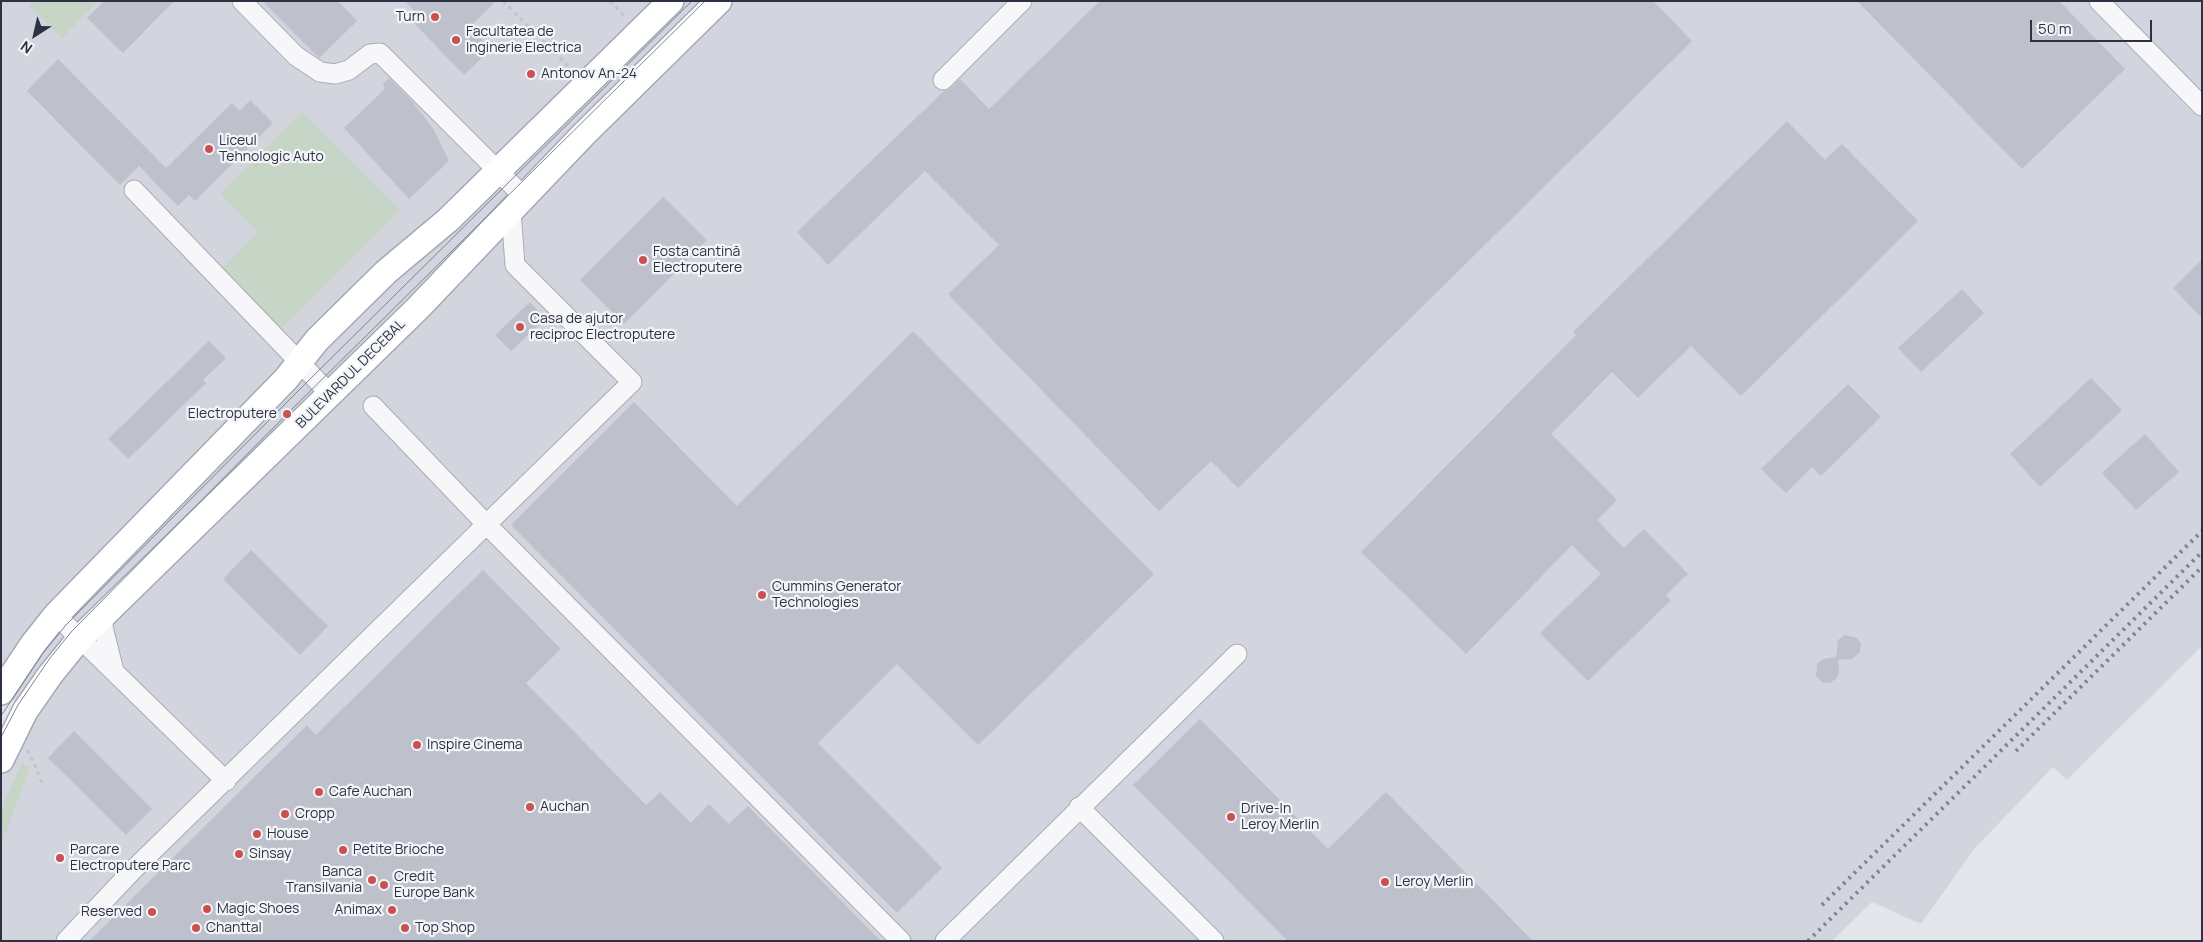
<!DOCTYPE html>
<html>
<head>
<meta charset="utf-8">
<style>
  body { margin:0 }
  #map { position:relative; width:2203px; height:942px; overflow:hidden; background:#e4e6eb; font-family:Manrope,sans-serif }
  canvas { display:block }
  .frame { position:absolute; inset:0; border:2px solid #2c3143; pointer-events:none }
  .north { position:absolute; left:10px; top:10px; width:50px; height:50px; -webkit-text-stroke:4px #f4f5f8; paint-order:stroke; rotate:215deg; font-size:14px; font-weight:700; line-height:20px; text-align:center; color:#2c3143 }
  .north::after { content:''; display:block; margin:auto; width:18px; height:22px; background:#2c3143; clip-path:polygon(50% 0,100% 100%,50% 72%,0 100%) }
  .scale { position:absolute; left:2030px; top:20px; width:122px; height:22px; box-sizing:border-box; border:2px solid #2c3143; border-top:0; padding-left:6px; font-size:15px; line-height:18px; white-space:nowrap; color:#2c3143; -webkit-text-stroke:4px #f4f5f8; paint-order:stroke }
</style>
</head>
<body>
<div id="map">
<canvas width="2203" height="942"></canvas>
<div class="frame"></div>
<div class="north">N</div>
<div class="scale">50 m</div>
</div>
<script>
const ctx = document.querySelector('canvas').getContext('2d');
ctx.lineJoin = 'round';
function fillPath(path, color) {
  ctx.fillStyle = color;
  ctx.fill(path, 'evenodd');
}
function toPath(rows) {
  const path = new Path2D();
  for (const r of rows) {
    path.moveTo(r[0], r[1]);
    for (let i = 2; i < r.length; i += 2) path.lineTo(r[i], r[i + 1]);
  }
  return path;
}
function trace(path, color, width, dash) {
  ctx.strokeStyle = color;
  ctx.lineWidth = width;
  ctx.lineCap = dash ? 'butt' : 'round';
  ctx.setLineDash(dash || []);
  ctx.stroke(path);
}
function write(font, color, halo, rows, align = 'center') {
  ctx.font = font + ' Manrope,sans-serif';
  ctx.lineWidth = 4.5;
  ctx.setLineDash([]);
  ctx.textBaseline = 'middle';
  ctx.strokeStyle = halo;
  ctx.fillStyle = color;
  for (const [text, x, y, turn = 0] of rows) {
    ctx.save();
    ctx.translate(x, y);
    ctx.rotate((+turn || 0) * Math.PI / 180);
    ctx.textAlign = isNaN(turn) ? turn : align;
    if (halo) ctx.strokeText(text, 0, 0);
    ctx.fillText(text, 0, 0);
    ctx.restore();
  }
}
fillPath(toPath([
  [1,1,2202,1,2202,646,2067,780,2053,767,1975,848,1921,924,1872,902,1832,941,1,941,1,761,25,711,1,690]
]), '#d2d5dd');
fillPath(toPath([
  [34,1,99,1,62,38,29,6],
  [302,112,400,210,278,332,218,272,258,232,220,194],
  [22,763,30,768,1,845,1,809]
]), '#c7d5c6');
fillPath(toPath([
  [104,1,174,1,123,53,87,18],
  [262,1,338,1,357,21,319,58],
  [405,1,496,1,470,27,491,49,464,75,408,17,414,11],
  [1100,1,1653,1,1692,41,1238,488,1211,461,1159,511,948,294,999,245,925,171,828,265,797,232,944,91,951,88,960,79,989,109],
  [1857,1,2059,1,2125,69,2022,169],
  [58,59,166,168,232,103,240,111,250,100,273,123,195,201,189,195,178,206,139,166,120,185,27,91],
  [389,78,412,101,434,130,449,161,409,199,344,128,385,89,383,84],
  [1787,121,1825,160,1842,144,1918,221,1741,396,1691,346,1638,398,1612,372,1551,434,1617,500,1597,520,1624,548,1644,529,1688,574,1666,595,1671,600,1588,681,1540,633,1601,574,1572,545,1466,654,1361,552,1576,335,1573,332],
  [663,197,707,240,624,324,580,280],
  [2202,260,2202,318,2173,288],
  [1962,289,1984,313,1921,372,1898,348],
  [530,302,545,319,511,351,495,335],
  [913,331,1154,574,978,745,897,664,818,743,942,868,897,913,511,525,634,402,737,506],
  [209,341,226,358,203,380,206,383,128,459,108,439],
  [2091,378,2122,410,2040,487,2010,454],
  [1848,384,1881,417,1821,476,1812,467,1786,493,1761,469],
  [2145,434,2179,472,2136,510,2102,473],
  [251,550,328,626,300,655,223,579],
  [483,570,561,649,526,683,646,805,660,792,691,823,709,804,729,824,748,806,881,941,89,941,307,725,316,735],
  [1845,635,1857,638,1861,644,1860,652,1852,659,1838,660,1839,671,1837,678,1830,683,1822,682,1816,676,1817,664,1823,659,1836,657,1838,640],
  [1200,719,1328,849,1386,792,1533,941,1288,941,1133,785],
  [74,731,152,809,126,835,48,758]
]), '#bec1cb');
const minor = toPath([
  [242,1,296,56,320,72,335,74,349,70,370,54,380,53,524,197],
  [2099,1,2202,106],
  [943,80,1022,1],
  [134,190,330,394],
  [373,406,487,525,901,941],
  [56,615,226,781],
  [104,615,103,627,114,671],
  [1079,807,1214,941],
  [66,941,132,871,632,382,515,265,511,211],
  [945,941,1237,654]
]);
const major = toPath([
  [1,692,33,644,56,615,286,379,317,340,386,272,448,220,671,1],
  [1,760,25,711,50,675,80,638,418,308,584,134,719,1]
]);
trace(minor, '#a9acb5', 21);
trace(major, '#a4a9b6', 28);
trace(toPath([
  [503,1,569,67],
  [610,1,626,18],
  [27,750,35,765,43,786]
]), '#c2c4ca', 3, [4, 4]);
trace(minor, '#f7f7fa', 19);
trace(major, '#fff', 25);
trace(toPath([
  [1,716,43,653,66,625,297,392,692,1],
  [1,737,18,705,50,658,72,631,287,414,705,1]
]), '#7e8394', 1);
trace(toPath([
  [2016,751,2202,567],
  [1822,905,2202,531],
  [1808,941,2202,552]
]), '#7e8394', 4, [2.5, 5]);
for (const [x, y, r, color] of [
  [435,17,5,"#c95151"],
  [456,40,5,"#c95151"],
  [531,74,5,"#c95151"],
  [209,149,5,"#c95151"],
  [643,260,5,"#c95151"],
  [520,327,5,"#c95151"],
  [287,414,5,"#c95151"],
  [762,595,5,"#c95151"],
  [417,745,5,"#c95151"],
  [319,792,5,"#c95151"],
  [530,807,5,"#c95151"],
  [285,814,5,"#c95151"],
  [1231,817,5,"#c95151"],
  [257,834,5,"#c95151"],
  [343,850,5,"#c95151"],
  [239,854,5,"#c95151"],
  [60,858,5,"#c95151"],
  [372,880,5,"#c95151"],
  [1385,882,5,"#c95151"],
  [384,885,5,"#c95151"],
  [207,909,5,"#c95151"],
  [392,910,5,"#c95151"],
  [152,912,5,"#c95151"],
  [196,928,5,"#c95151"],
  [405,928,5,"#c95151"]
]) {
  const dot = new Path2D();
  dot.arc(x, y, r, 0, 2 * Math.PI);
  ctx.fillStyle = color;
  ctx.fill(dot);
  trace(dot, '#f4f5f8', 2);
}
write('14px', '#2c3143', '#f4f5f8', [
  ["Turn",425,17,"right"],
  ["Facultatea de",466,32],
  ["Inginerie Electrica",466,48],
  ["Antonov An-24",541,74],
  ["Liceul",219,141],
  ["Tehnologic Auto",219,157],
  ["Fosta cantină",653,252],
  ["Electroputere",653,268],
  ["Casa de ajutor",530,319],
  ["reciproc Electroputere",530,335],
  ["Electroputere",277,414,"right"],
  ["Cummins Generator",772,587],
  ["Technologies",772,603],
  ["Inspire Cinema",427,745],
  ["Cafe Auchan",329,792],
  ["Auchan",540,807],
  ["Drive-In",1241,809],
  ["Leroy Merlin",1241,825],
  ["Cropp",295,814],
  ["House",267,834],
  ["Parcare",70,850],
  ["Electroputere Parc",70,866],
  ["Petite Brioche",353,850],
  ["Sinsay",249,854],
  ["Banca",362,872,"right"],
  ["Transilvania",362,888,"right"],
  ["Credit",394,877],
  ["Europe Bank",394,893],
  ["Leroy Merlin",1395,882],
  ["Magic Shoes",217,909],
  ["Animax",382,910,"right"],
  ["Reserved",142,912,"right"],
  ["Chanttal",206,928],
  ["Top Shop",415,928]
], 'left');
write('14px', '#2c3143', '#f4f5f8', [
  ["BULEVARDUL DECEBAL",351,374,-45]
]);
</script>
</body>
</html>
